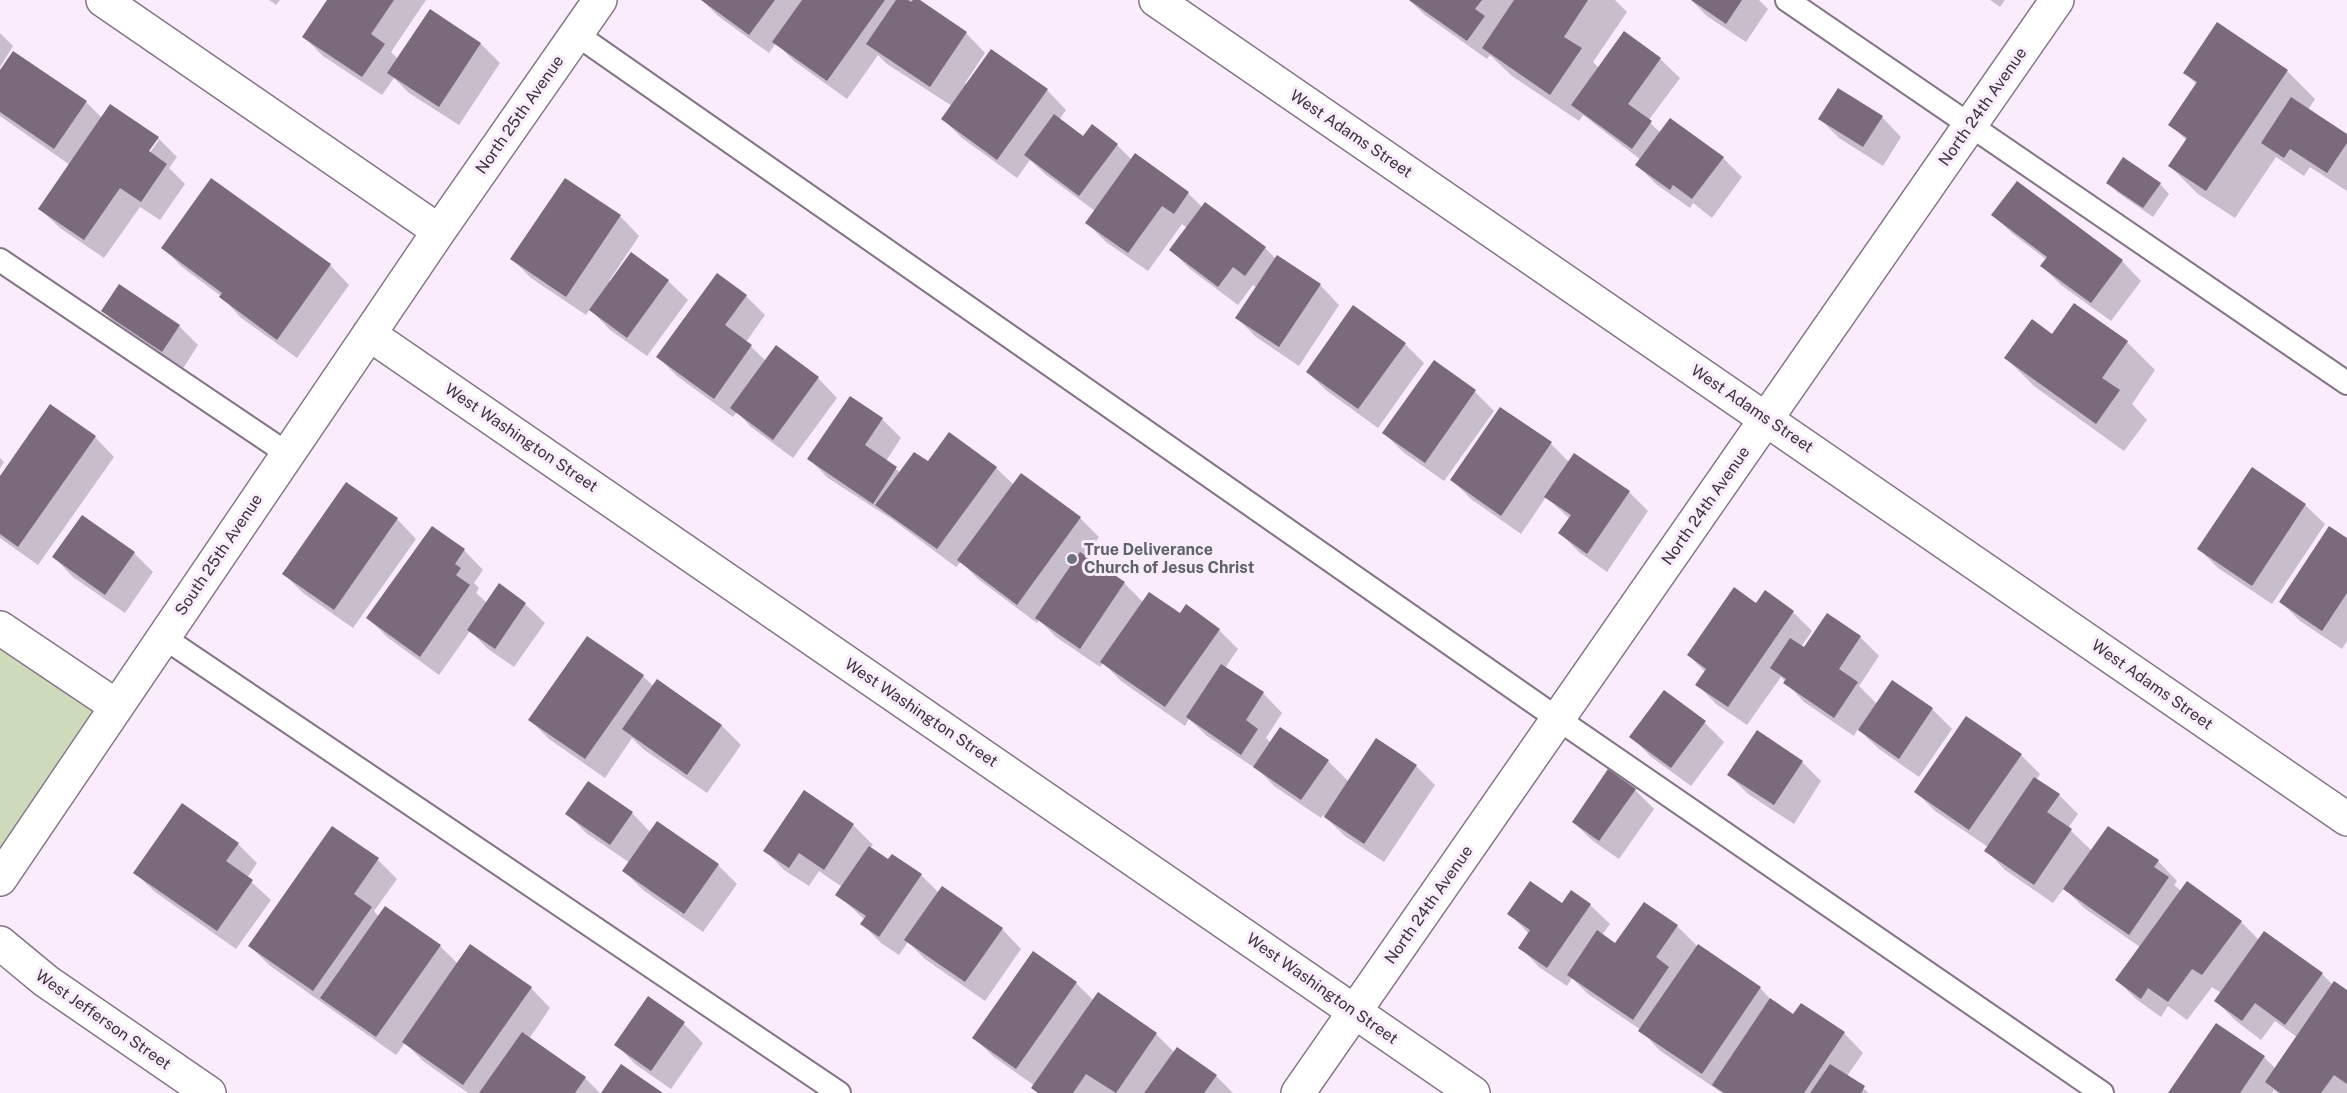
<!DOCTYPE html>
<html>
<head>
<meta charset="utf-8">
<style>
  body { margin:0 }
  canvas { display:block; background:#faecfd }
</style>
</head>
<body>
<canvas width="2347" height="1093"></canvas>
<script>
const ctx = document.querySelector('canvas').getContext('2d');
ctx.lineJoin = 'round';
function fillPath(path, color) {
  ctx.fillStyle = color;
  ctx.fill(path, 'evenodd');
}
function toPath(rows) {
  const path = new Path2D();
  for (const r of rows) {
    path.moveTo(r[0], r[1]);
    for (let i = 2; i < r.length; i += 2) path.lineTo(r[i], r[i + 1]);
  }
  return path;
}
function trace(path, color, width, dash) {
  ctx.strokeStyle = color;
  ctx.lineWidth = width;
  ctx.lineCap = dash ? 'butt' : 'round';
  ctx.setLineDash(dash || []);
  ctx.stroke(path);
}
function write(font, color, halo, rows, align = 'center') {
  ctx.font = font + ' "Public Sans",sans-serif';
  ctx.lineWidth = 6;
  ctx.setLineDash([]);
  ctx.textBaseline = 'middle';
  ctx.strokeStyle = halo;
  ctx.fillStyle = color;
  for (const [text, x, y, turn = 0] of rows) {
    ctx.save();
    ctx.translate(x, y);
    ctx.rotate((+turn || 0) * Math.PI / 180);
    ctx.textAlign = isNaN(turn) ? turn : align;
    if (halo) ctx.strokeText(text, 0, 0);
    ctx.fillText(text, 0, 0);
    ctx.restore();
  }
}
fillPath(toPath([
  [0,628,116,706,0,879]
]), '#cddbba');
fillPath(toPath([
  [269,0,280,0,276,5],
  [329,0,426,0,391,52,398,59,430,11,481,44,500,63,459,125,409,93,394,78,382,95,323,56,304,37],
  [702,0,918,0,966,33,985,53,965,83,967,84,991,51,1047,90,1066,110,1059,120,1083,138,1117,145,1132,160,1135,155,1188,193,1202,207,1265,248,1276,259,1277,257,1320,285,1339,305,1299,366,1256,337,1237,318,1257,288,1253,285,1238,305,1190,269,1171,250,1187,228,1182,224,1148,271,1106,242,1087,223,1095,211,1045,174,1030,160,1017,178,962,138,943,119,952,106,887,64,878,55,847,99,794,61,776,43,769,53,718,16],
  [1409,0,1615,0,1627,12,1593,62,1599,68,1625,33,1660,59,1680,78,1648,121,1661,133,1723,158,1742,177,1712,218,1693,203,1690,208,1656,184,1637,165,1641,160,1583,115,1579,121,1512,76,1490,55,1487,59,1425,15],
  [1691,0,1759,0,1768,9,1746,42,1707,16],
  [1990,0,2005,0,2000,7],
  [2218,24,2287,71,2315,99,2308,110,2347,135,2347,191,2310,167,2304,176,2276,157,2235,218,2198,194,2170,166,2187,141,2170,124,2197,85,2185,73],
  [0,33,13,46,0,67],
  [0,73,86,102,102,118,158,138,177,157,169,168,185,184,160,220,140,207,104,258,60,228,40,209,70,165,0,116],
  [155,140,159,140,146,158,143,156],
  [1882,117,1901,137,1883,166,1839,138,1820,119],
  [2108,182,2160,184,2169,194,2153,217,2117,192],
  [2017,183,2122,261,2141,281,2111,321,2061,285,2042,266,2047,260,2013,234,1993,215],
  [620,216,639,236,609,281,611,282,631,254,668,281,688,300,647,356,610,330,590,309,586,315,531,278,512,259],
  [163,248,330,265,349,285,297,358,240,317,221,296,182,267],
  [718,275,746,296,765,315,746,342,766,361,776,347,818,378,837,398,793,458,751,427,737,412,733,417,677,376,658,357],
  [103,311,179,326,198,345,182,370,122,330],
  [2052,336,2127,342,2155,370,2132,404,2147,420,2124,451,2034,386,2006,358],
  [1405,344,1424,363,1378,428,1327,391,1307,372],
  [1435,362,1475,392,1494,411,1444,481,1403,452,1384,433],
  [882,419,901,438,886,461,901,473,928,463,996,468,1014,485,1080,518,1099,537,1085,557,1124,583,1144,603,1219,630,1238,649,1225,668,1263,693,1282,713,1266,738,1271,743,1328,761,1349,782,1416,766,1435,785,1384,862,1345,836,1323,815,1321,818,1274,786,1261,772,1207,736,1189,719,1185,726,1121,681,1103,663,1100,667,1056,637,1039,620,1037,623,978,579,961,562,956,567,893,520,828,478,809,459],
  [95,437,114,457,38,565,0,538,0,478],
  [1551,444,1570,463,1575,455,1629,492,1648,511,1607,572,1579,552,1560,533,1570,519,1546,497,1521,534,1471,499,1452,480],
  [0,458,4,462,0,468],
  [2252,470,2305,505,2325,524,2272,604,2218,568,2199,549],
  [397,519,416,539,353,628,303,593,284,574],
  [433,528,464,550,483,570,474,583,479,588,476,593,487,603,525,604,545,623,514,667,488,649,470,631,439,675,387,637,368,618],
  [2347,540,2347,641,2342,649,2300,621,2281,602],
  [134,553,153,572,125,613,73,577,54,557],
  [1757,605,1793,612,1812,631,1801,647,1804,649,1827,615,1860,637,1879,656,1859,686,1877,704,1892,682,1932,709,1952,729,1919,777,1879,749,1858,729,1854,736,1804,702,1781,677,1747,725,1716,704,1697,684,1705,672,1689,655],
  [643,676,654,687,658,681,722,726,741,745,707,793,643,749,632,738,605,778,549,739,530,720],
  [1705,723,1724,742,1691,786,1650,756,1631,736],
  [2021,755,2040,774,2036,780,2059,795,2078,814,2068,828,2092,851,2158,861,2177,881,2174,885,2181,891,2241,922,2259,940,2322,974,2333,985,2347,991,2347,1093,2277,1093,2274,1090,2272,1093,2170,1093,2264,1057,2276,1069,2297,1037,2275,1021,2261,1040,2235,1020,2216,1001,2221,993,2212,987,2187,1020,2168,1006,2161,1017,2136,999,2117,980,2140,947,2084,908,2064,888,2053,903,2005,870,1986,850,1988,847,1935,811,1916,792],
  [1802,762,1821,781,1794,824,1748,794,1729,775],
  [1635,790,1654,809,1619,859,1593,841,1573,822],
  [804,793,854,826,873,845,870,848,888,861,892,856,921,875,939,893,1002,929,1021,949,985,1001,925,959,908,942,899,955,881,943,862,924,865,920,837,894,842,887,819,871,809,886,784,870,765,850],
  [567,813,632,813,651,833,718,865,737,884,703,932,643,890,624,871,630,863,586,833],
  [238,844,257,863,247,878,271,900,236,949,155,892,135,873],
  [378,860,397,879,374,911,379,917,440,946,458,964,531,988,550,1008,529,1039,585,1078,600,1093,468,1093,423,1061,405,1043,396,1055,269,965,250,946],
  [1562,905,1590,905,1610,924,1602,935,1616,945,1677,926,1698,947,1760,988,1775,1004,1793,1016,1844,1033,1863,1053,1847,1076,1869,1093,1722,1093,1659,1050,1641,1030,1588,994,1572,978,1567,986,1539,967,1520,947,1529,934,1509,913],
  [1076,983,1094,1001,1099,994,1156,1034,1175,1053,1216,1076,1233,1093,1038,1093,1035,1086,994,1057,974,1038],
  [648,998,684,1024,703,1043,671,1089,635,1064,616,1044]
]), '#0003');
fillPath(toPath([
  [327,0,394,0,371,34,385,44,362,77,302,37],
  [701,0,775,0,749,35],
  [802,0,885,0,827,81,772,42],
  [896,0,908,0,911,2,913,0,920,0,967,32,930,87,866,44],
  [1409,0,1482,0,1475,9,1485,16,1467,41],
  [1514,0,1588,0,1564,37,1582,48,1550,95,1482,48],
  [1691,0,1742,0,1726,24],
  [430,9,481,43,439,107,387,73],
  [2217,22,2288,70,2206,191,2168,166,2187,138,2168,125,2197,82,2183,73],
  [1624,31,1661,58,1628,104,1652,121,1632,149,1571,105],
  [991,49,1048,89,997,160,941,119],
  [13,51,87,101,54,149,0,112,0,70],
  [1838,88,1883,116,1863,147,1818,119],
  [2291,97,2347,134,2347,143,2327,173,2290,149,2284,158,2261,143],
  [110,104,159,137,149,151,167,164,141,202,120,188,84,240,38,209],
  [1054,114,1083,136,1092,124,1118,144,1079,196,1024,155],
  [1670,118,1724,157,1692,199,1673,185,1670,190,1635,165],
  [1135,153,1189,192,1174,214,1162,206,1128,253,1085,223],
  [2123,157,2161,183,2143,208,2106,183],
  [211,178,331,264,277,340,219,297,222,293,161,248],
  [565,178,621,215,566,297,510,259],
  [2017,181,2123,260,2091,303,2040,266,2047,257,1991,215],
  [1205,202,1266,247,1245,276,1233,267,1218,287,1169,250],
  [631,252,669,280,627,338,589,310],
  [1277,255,1321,284,1279,347,1235,318],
  [717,273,747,295,725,325,752,345,714,399,656,357],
  [119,284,180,325,162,352,101,311],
  [2074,303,2128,341,2102,378,2120,390,2096,424,2004,358,2032,319,2052,334],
  [1353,305,1406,343,1358,409,1306,372],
  [776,345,819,377,773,440,730,408],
  [1434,360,1476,390,1425,463,1382,433],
  [850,396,883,418,865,445,897,467,873,504,807,459],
  [50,404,96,436,18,547,0,534,0,476],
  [1500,407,1552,442,1501,516,1450,480],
  [949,432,997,467,937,549,875,505,914,452,928,461],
  [1574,453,1630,491,1587,554,1558,533,1571,515,1544,497],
  [2252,467,2306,504,2252,586,2197,549],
  [1021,473,1081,517,1017,605,957,560],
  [346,482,398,518,334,610,282,574],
  [82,515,135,552,105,595,52,557],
  [432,526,465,549,455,564,461,568,456,575,470,585,420,657,366,618],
  [2329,526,2347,538,2347,593,2322,631,2279,602],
  [1080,552,1125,582,1080,649,1035,618],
  [499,583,526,603,495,649,467,630],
  [1734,587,1756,603,1765,590,1794,611,1728,707,1695,685,1706,669,1687,655],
  [1149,592,1180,613,1186,604,1220,629,1165,707,1100,662],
  [1827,613,1861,636,1839,669,1858,682,1834,718,1783,683,1786,679,1770,668,1790,638,1804,647],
  [587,636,644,675,585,759,528,720],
  [1221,664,1264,692,1246,720,1258,729,1241,755,1186,717],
  [657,679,722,725,687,775,622,729],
  [1892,680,1933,708,1899,759,1858,730],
  [1664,690,1706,721,1671,768,1629,737],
  [1966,716,2022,754,1969,830,1914,792],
  [1280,727,1329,760,1301,800,1253,767],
  [1757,730,1803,761,1774,805,1727,775],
  [1376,738,1417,765,1364,844,1324,817],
  [1608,769,1636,789,1599,841,1572,822],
  [2034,777,2060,794,2047,812,2072,829,2034,885,1984,851],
  [588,781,633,812,610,845,565,814],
  [804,790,854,824,824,870,799,853,789,868,763,851],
  [182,803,239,843,226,861,253,880,217,931,133,873],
  [657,821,719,864,684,914,622,871],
  [332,826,379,858,354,894,372,907,313,991,248,946],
  [2108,826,2159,860,2154,867,2169,877,2129,935,2063,889],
  [869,846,888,859,892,854,922,874,879,937,860,924,866,916,835,895],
  [1530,881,1562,903,1571,890,1591,904,1547,968,1518,948,1530,930,1507,914],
  [2187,881,2242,921,2202,975,2192,969,2168,1002,2148,988,2141,999,2115,980],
  [942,886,1003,928,965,982,904,940],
  [1644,902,1678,925,1656,957,1669,967,1633,1020,1567,975,1597,930,1615,943],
  [385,906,441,945,376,1037,320,998],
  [2264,931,2323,973,2285,1025,2255,1003,2242,1021,2214,1001],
  [470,944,532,987,463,1085,402,1042],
  [1698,944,1761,987,1702,1074,1638,1031],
  [1033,951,1077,982,1016,1069,972,1038],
  [2334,981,2347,990,2347,1084,2334,1075,2321,1093,2280,1093,2265,1082],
  [1098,992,1157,1033,1116,1093,1086,1074,1073,1093,1038,1093,1031,1088],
  [648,996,685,1022,651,1071,614,1045],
  [1770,998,1793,1014,1801,1003,1845,1032,1804,1093,1724,1093,1712,1085],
  [2216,1023,2265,1056,2240,1093,2168,1093],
  [522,1032,586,1077,575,1093,479,1093],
  [1177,1047,1217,1075,1204,1093,1144,1093],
  [621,1064,663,1093,601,1093],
  [1830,1064,1865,1086,1861,1093,1810,1093]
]), '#7b6a7c');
const service = toPath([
  [1787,0,2347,383],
  [576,34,1558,719,2102,1093],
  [0,260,288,454],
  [163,637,839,1093]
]);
const minor = toPath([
  [103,0,439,231],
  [369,334,1473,1093],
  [0,628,116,706],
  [0,879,439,231,600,0],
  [1298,1093,2057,0]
]);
const tertiary = toPath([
  [1156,0,2347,819],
  [0,943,46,981,209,1093]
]);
trace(service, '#847487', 26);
trace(minor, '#847487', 36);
trace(tertiary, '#847487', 36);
trace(service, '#fff', 22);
trace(minor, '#fff', 33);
trace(tertiary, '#fff', 33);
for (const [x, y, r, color] of [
  [1072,559,6,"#6b7280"]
]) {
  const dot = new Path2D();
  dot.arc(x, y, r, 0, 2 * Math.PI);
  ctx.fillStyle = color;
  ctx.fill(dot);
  trace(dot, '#faecfd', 2);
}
write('16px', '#3a333c', '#faecfd', [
  ["North 24th Avenue",1983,107,-55],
  ["North 25th Avenue",520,115,-55],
  ["West Adams Street",1351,134,34],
  ["West Adams Street",1752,409,34],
  ["West Washington Street",521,438,34],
  ["North 24th Avenue",1706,506,-55],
  ["South 25th Avenue",219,555,-56],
  ["West Adams Street",2152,685,35],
  ["West Washington Street",921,713,34],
  ["North 24th Avenue",1429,905,-55],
  ["West Washington Street",1322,989,35],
  ["West Jefferson Street",103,1020,35]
]);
write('bold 16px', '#5b616d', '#faecfd', [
  ["True Deliverance",1084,550],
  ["Church of Jesus Christ",1084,568]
], 'left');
</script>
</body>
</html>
